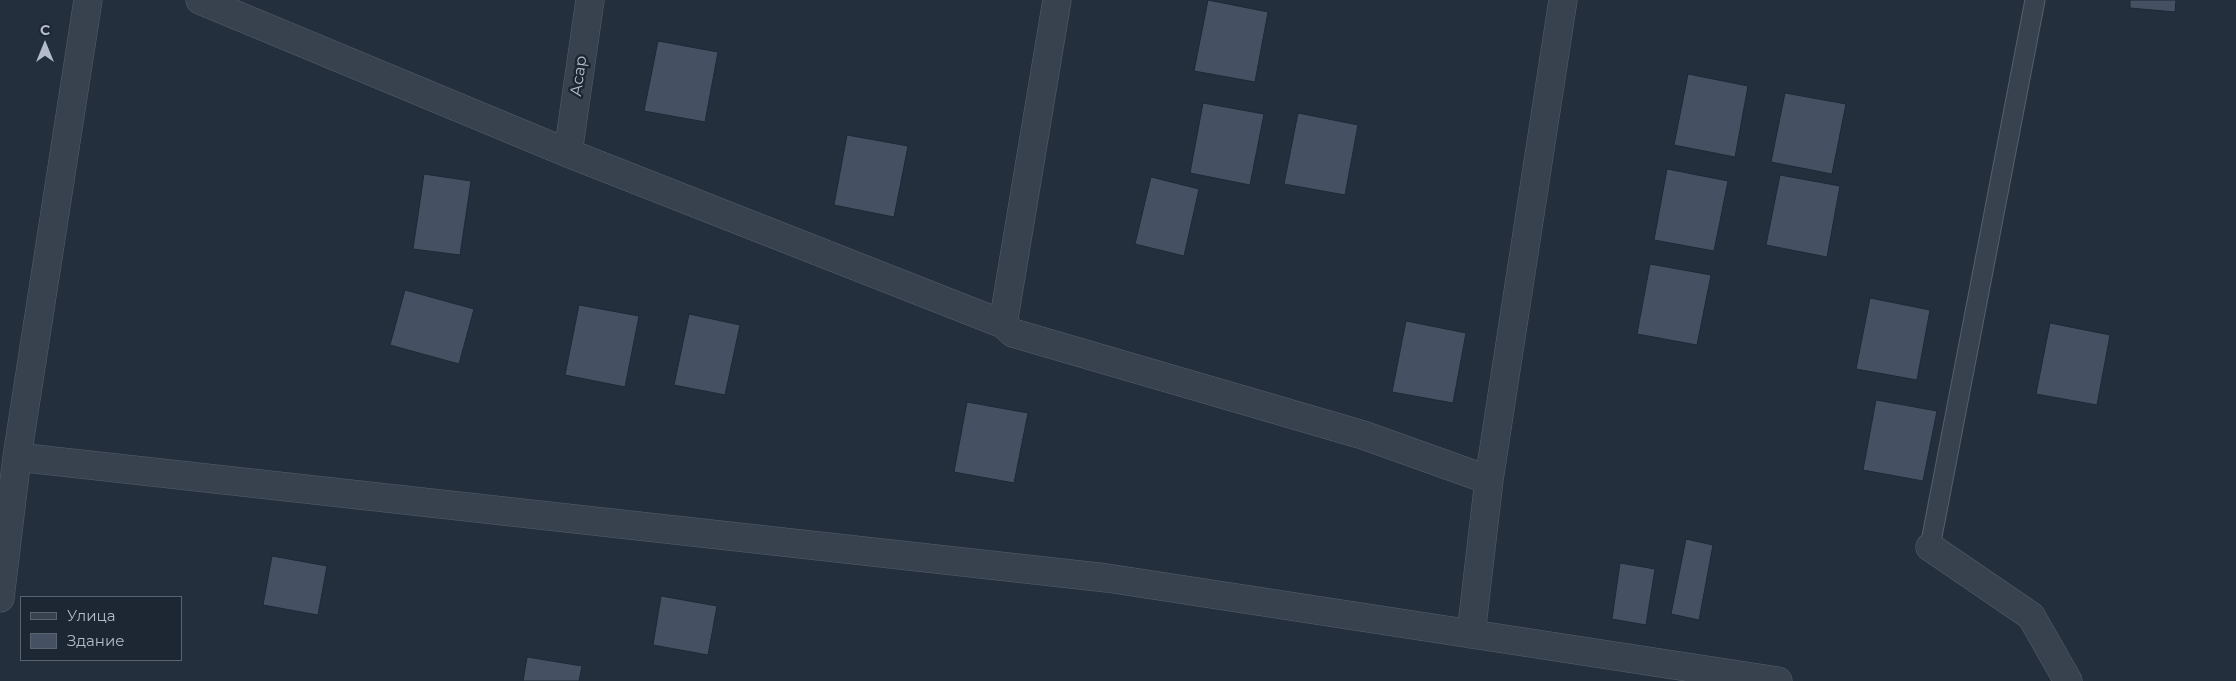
<!DOCTYPE html>
<html>
<head>
<meta charset="utf-8">
<style>
  body { margin:0 }
  #map { position:relative; width:2236px; height:681px; overflow:hidden; background:#242f3e; font-family:Montserrat,sans-serif }
  canvas { display:block }
  .legend { position:absolute; left:20px; top:596px; width:162px; height:65px; box-sizing:border-box; background:#1d2633; border:1px solid #59626f; margin:0; padding:6px 9px; list-style:none; font-size:15px; color:#b4bcc9 }
  .legend li { display:flex; align-items:center; gap:10px; height:25px }
  .legend b { width:25px; border:1px solid #59626f }
  .north { position:absolute; left:20px; top:20px; width:50px; height:50px; -webkit-text-stroke:4px #1d2633; paint-order:stroke; rotate:0deg; font-size:14px; font-weight:700; line-height:20px; text-align:center; color:#b4bcc9 }
  .north::after { content:''; display:block; margin:auto; width:18px; height:22px; background:#b4bcc9; clip-path:polygon(50% 0,100% 100%,50% 72%,0 100%) }
</style>
</head>
<body>
<div id="map">
<canvas width="2236" height="681"></canvas>
<ul class="legend">
<li><b style="height:6px;background:#38414e"></b>Улица</li>
<li><b style="height:14px;background:#455162"></b>Здание</li>
</ul>
<div class="north">С</div>
</div>
<script>
const ctx = document.querySelector('canvas').getContext('2d');
ctx.lineJoin = 'round';
function fillPath(path, color) {
  ctx.fillStyle = color;
  ctx.fill(path, 'evenodd');
}
function toPath(rows) {
  const path = new Path2D();
  for (const r of rows) {
    path.moveTo(r[0], r[1]);
    for (let i = 2; i < r.length; i += 2) path.lineTo(r[i], r[i + 1]);
  }
  return path;
}
function trace(path, color, width, dash) {
  ctx.strokeStyle = color;
  ctx.lineWidth = width;
  ctx.lineCap = dash ? 'butt' : 'round';
  ctx.setLineDash(dash || []);
  ctx.stroke(path);
}
function write(font, color, halo, rows, align = 'center') {
  ctx.font = font + ' Montserrat,sans-serif';
  ctx.lineWidth = 5;
  ctx.setLineDash([]);
  ctx.textBaseline = 'middle';
  ctx.strokeStyle = halo;
  ctx.fillStyle = color;
  for (const [text, x, y, turn = 0] of rows) {
    ctx.save();
    ctx.translate(x, y);
    ctx.rotate((+turn || 0) * Math.PI / 180);
    ctx.textAlign = isNaN(turn) ? turn : align;
    if (halo) ctx.strokeText(text, 0, 0);
    ctx.fillText(text, 0, 0);
    ctx.restore();
  }
}
const building = toPath([
  [1208,0,1268,12,1255,82,1194,71,1208,0],
  [2130,0,2176,0,2175,12,2130,8,2130,0],
  [658,41,718,52,705,122,644,111,658,41],
  [1688,74,1748,86,1735,157,1674,145,1688,74],
  [1785,93,1846,104,1832,174,1771,162,1785,93],
  [1203,103,1264,114,1250,185,1190,173,1203,103],
  [1298,113,1358,125,1345,195,1284,184,1298,113],
  [847,135,908,146,894,217,834,205,847,135],
  [1667,169,1728,181,1714,251,1654,240,1667,169],
  [424,174,471,181,460,255,413,249,424,174],
  [1780,175,1840,186,1827,257,1766,245,1780,175],
  [1151,177,1199,189,1184,256,1135,244,1151,177],
  [1650,264,1711,275,1697,345,1637,334,1650,264],
  [405,290,474,309,459,364,390,345,405,290],
  [1870,298,1930,310,1917,380,1856,369,1870,298],
  [579,305,639,316,625,387,565,375,579,305],
  [689,314,740,325,725,395,674,385,689,314],
  [1406,321,1466,333,1453,403,1392,392,1406,321],
  [2050,323,2110,335,2097,405,2036,394,2050,323],
  [1876,400,1937,411,1923,481,1863,470,1876,400],
  [967,402,1028,413,1014,483,954,472,967,402],
  [1686,539,1713,545,1699,620,1671,614,1686,539],
  [272,556,327,566,318,615,263,605,272,556],
  [1620,563,1655,569,1646,625,1612,619,1620,563],
  [661,596,717,606,708,655,653,645,661,596],
  [527,657,582,666,579,681,523,681,527,657]
]);
fillPath(building, '#455162');
trace(building, '#1f2835', 1);
const lane = toPath([
  [1930,547,2035,0]
]);
const street = toPath([
  [200,0,568,153,1003,324,1013,333,1363,435,1489,480],
  [568,153,590,0],
  [1003,324,1057,0],
  [17,457,1107,578,1778,681],
  [1930,547,2031,616,2068,681],
  [0,598,17,457,88,0],
  [1471,634,1489,480,1563,0]
]);
trace(lane, '#565f6c', 21);
trace(street, '#565f6c', 29);
trace(lane, '#38414e', 19);
trace(street, '#38414e', 28);
write('16px', '#b4bcc9', '#1d2633', [
  ["Асар",579,76,-82]
]);
</script>
</body>
</html>
